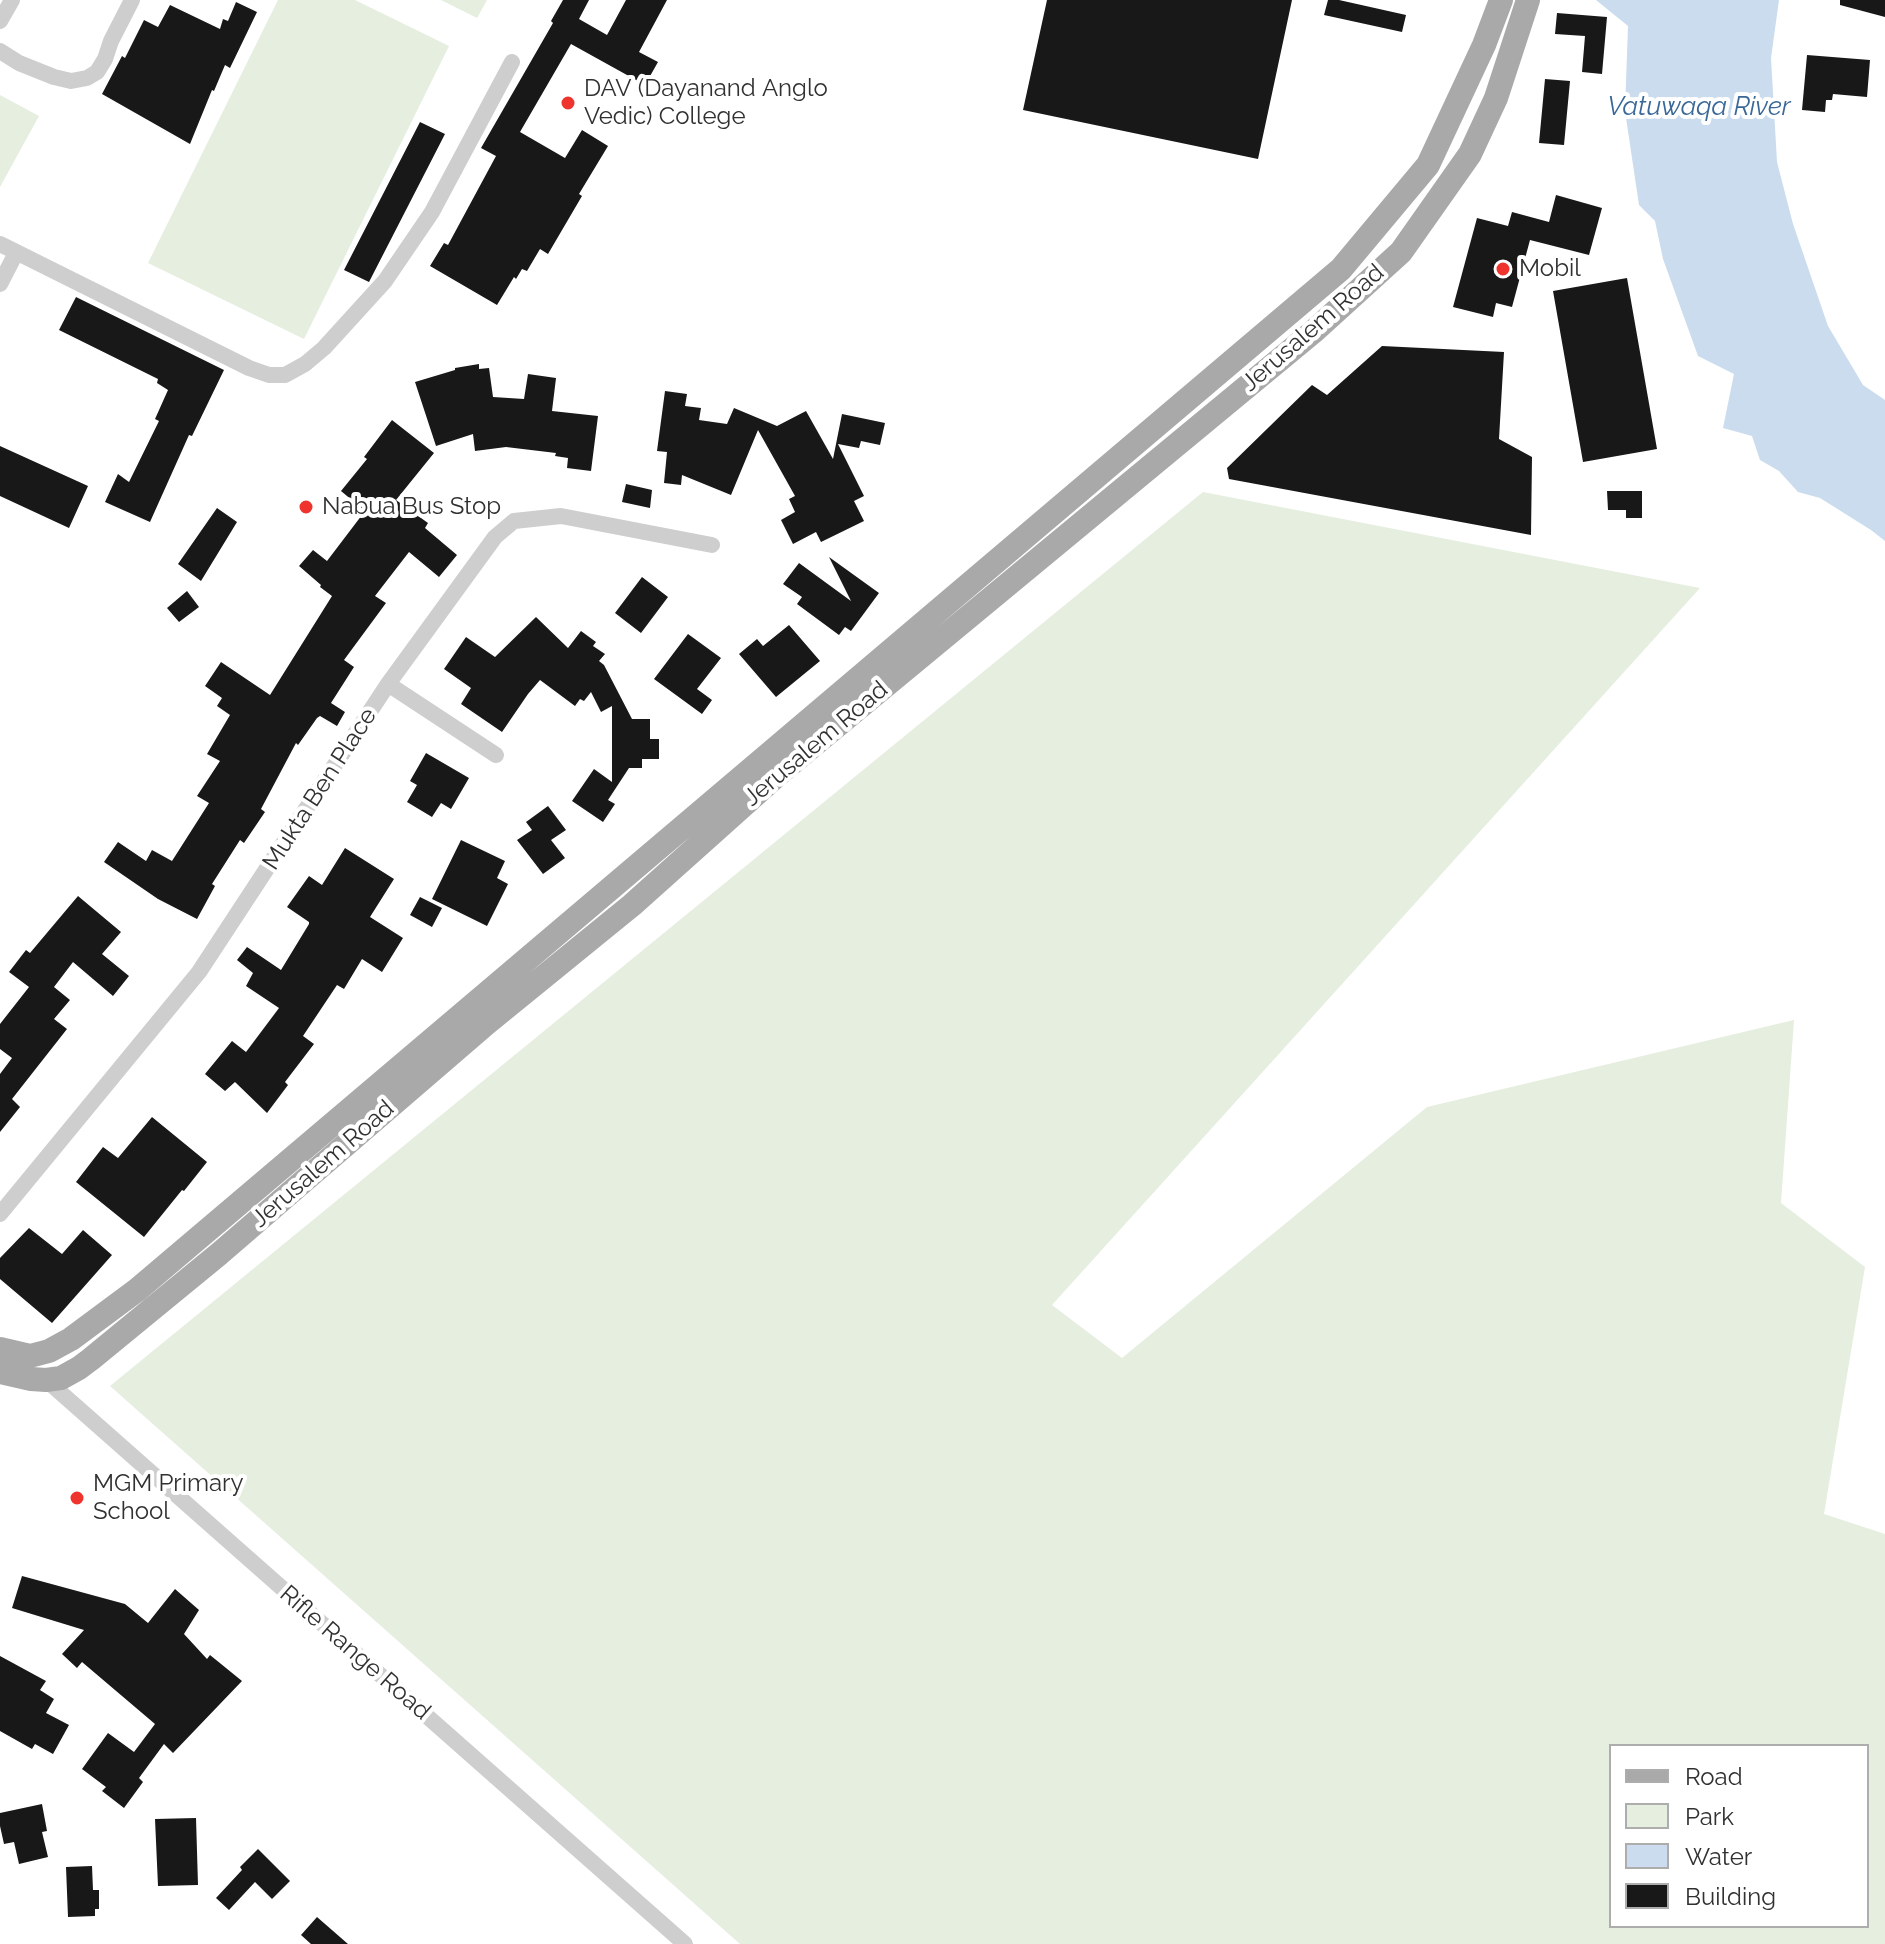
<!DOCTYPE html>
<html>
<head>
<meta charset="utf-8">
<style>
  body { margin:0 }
  #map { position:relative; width:1885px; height:1944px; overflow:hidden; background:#fff; font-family:Raleway,sans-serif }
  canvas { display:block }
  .legend { position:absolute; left:1609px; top:1744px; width:260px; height:184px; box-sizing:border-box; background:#fff; border:2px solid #adadad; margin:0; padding:10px 14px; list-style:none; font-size:24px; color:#313131 }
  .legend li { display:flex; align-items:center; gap:16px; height:40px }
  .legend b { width:40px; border:2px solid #adadad }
</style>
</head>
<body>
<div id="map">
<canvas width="1885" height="1944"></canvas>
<ul class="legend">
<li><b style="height:10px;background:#a9a9a9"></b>Road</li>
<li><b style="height:22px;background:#e5eedf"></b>Park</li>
<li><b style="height:22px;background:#cadcee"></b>Water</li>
<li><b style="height:22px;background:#181818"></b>Building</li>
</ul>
</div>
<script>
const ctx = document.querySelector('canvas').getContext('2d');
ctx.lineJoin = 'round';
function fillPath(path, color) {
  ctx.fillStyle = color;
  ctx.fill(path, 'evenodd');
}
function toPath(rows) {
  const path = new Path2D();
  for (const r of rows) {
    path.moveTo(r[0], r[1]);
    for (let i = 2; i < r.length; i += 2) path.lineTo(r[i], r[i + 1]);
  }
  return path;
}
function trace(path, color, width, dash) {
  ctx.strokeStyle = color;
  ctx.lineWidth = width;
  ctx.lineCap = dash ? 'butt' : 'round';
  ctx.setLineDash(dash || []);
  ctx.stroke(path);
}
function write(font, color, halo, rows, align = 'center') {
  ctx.font = font + ' Raleway,sans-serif';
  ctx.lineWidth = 8;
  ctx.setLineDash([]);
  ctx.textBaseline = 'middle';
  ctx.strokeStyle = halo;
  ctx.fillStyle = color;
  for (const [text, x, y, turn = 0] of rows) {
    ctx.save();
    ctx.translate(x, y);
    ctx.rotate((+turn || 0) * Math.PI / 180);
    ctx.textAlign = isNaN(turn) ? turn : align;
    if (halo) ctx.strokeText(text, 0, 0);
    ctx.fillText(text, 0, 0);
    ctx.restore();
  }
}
fillPath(toPath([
  [278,0,355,0,449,46,304,339,148,263],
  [441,0,487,0,477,18],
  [0,95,39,116,0,187],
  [1203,492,1700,588,1052,1305,1122,1358,1427,1107,1794,1020,1781,1203,1865,1267,1824,1514,1885,1534,1885,1944,740,1944,110,1386],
  [1611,1746,1867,1746,1867,1926,1611,1926]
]), '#e5eedf');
fillPath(toPath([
  [1596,0,1779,0,1771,58,1777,162,1793,224,1828,326,1863,385,1885,400,1885,541,1871,530,1820,498,1798,492,1779,471,1760,460,1752,436,1723,428,1734,374,1698,356,1663,259,1655,221,1639,205,1625,111,1628,26]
]), '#cadcee');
fillPath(toPath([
  [563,0,589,0,579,19,607,35,626,0,667,0,639,52,658,62,645,85,571,44,520,132,565,158,582,130,608,146,579,194,582,196,548,254,540,249,527,271,522,269,516,279,514,277,497,305,430,266,444,243,448,245,496,156,481,148,553,23,551,21],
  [1047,0,1292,0,1258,159,1023,110],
  [1328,0,1339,0,1406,15,1402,32,1324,15],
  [1840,0,1885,0,1885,17,1840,5],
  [236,2,257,12,230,68,225,65,214,91,212,90,190,144,102,94,122,56,125,58,144,20,158,27,170,5,220,29,223,19,228,21],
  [1557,13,1607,17,1602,74,1582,72,1585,36,1555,34],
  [1807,55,1870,60,1867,97,1833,94,1832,100,1826,100,1825,112,1802,110],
  [1545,79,1570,81,1564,145,1539,143],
  [420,122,445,134,369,282,344,270],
  [1556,195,1602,208,1589,255,1530,240,1512,307,1496,303,1493,317,1453,307,1477,218,1508,226,1512,212,1549,222],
  [1627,278,1657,449,1583,462,1553,291],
  [76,297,224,370,192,436,189,435,150,522,105,502,118,474,129,482,159,421,155,419,168,390,157,383,158,379,59,330],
  [1382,346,1504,352,1499,439,1532,457,1531,535,1229,479,1227,468,1312,385,1327,395],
  [479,364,479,369,489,368,493,397,524,399,528,374,556,378,552,411,598,416,591,471,567,468,568,458,555,456,556,453,506,447,475,451,473,434,436,446,415,382,455,370,455,368],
  [665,391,687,394,685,406,701,408,699,420,727,424,734,408,777,426,806,411,833,459,842,414,885,423,880,445,861,441,859,448,838,444,864,496,854,501,864,521,821,542,816,532,793,544,781,520,795,512,789,499,795,496,758,430,731,495,682,475,681,485,664,483,667,452,657,451],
  [392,420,434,453,396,500,428,523,425,528,457,555,439,577,409,552,375,596,386,603,344,660,354,667,331,703,345,712,337,726,320,716,317,718,298,745,296,743,261,809,265,812,244,843,240,840,212,884,215,886,197,919,158,899,104,862,118,842,146,861,152,850,172,861,209,803,197,796,220,761,207,754,230,715,217,706,222,698,205,686,221,662,270,695,332,596,320,587,321,585,299,566,313,550,327,561,365,511,341,491,367,459,364,457],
  [0,446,88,486,69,528,0,496],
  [626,484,652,490,650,508,622,502],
  [1607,491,1642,491,1642,518,1626,518,1626,510,1608,510],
  [217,508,237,522,201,581,178,564],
  [829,557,879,593,851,631,845,627,839,635,797,604,802,597,783,584,799,563,851,601],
  [642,577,668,597,641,633,615,613],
  [187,591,199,607,179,622,167,608],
  [536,617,568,648,581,631,596,642,593,646,605,654,599,661,604,665,632,719,650,719,650,739,659,739,659,759,642,759,642,768,629,768,608,800,615,804,603,822,572,801,594,769,612,782,612,706,601,712,591,692,584,701,580,699,575,706,540,680,528,694,502,732,461,704,471,688,444,669,466,637,495,657],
  [789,625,820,661,776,697,739,654,757,639,763,646],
  [688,634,721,658,697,689,712,700,702,714,654,679],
  [426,753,469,778,451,809,441,803,432,817,407,802,417,785,410,781],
  [548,806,566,830,551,840,565,858,543,874,517,840,532,830,526,822],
  [461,840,505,861,497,878,508,884,487,926,432,899],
  [345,848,394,879,370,917,403,938,382,972,362,959,344,989,337,985,303,1036,314,1044,285,1082,288,1085,267,1113,235,1082,225,1091,205,1074,232,1041,246,1052,279,1008,246,986,253,973,237,960,247,947,281,970,309,924,309,922,287,907,309,876,322,885],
  [78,896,121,932,102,954,129,976,113,996,73,962,54,987,70,1000,54,1019,67,1029,12,1099,20,1107,0,1132,0,1074,12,1058,0,1049,0,1024,29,987,9,972,26,950,30,953],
  [420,897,442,908,432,927,410,915],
  [152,1117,207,1162,184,1191,182,1190,144,1237,76,1182,103,1147,118,1158],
  [29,1228,62,1254,83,1230,112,1255,52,1323,0,1279,0,1258],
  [22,1576,125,1604,148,1623,175,1589,199,1610,184,1634,207,1659,210,1655,242,1681,173,1753,164,1744,139,1778,143,1782,124,1808,102,1791,106,1787,82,1769,108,1733,134,1752,155,1724,82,1662,77,1668,62,1654,84,1630,12,1608],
  [0,1656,46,1681,40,1690,54,1699,46,1713,69,1725,53,1754,35,1744,32,1749,0,1731],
  [42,1804,47,1831,42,1832,48,1857,19,1864,14,1842,4,1844,0,1826,0,1813],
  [196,1818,198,1885,158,1886,155,1819],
  [258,1849,290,1881,272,1899,255,1882,229,1910,216,1898,242,1870,240,1867],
  [92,1866,93,1890,99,1890,99,1909,95,1909,95,1916,68,1917,66,1867],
  [317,1917,348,1944,311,1944,301,1935]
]), '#181818');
trace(toPath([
  [0,21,12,0],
  [0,51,19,63,54,77,71,81,87,78,97,72,105,59,111,41,132,0],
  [0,244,249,368,269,375,285,375,305,364,324,348,385,281,432,212,512,62],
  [0,284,16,253],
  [388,684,496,755],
  [0,1214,199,972,388,684,495,537,514,521,561,516,712,545],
  [44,1378,685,1944]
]), '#cecece', 16);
trace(toPath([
  [0,1349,30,1356,49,1351,71,1339,137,1290,1341,269,1428,165,1484,45,1501,0],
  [0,1372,31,1379,46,1380,61,1378,79,1368,91,1359,219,1254,487,1023,632,905,775,777,1313,332,1401,252,1470,154,1496,98,1528,0]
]), '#a9a9a9', 24);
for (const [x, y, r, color] of [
  [568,103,8,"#ee342d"],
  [1503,269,8,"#ee342d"],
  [306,507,8,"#ee342d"],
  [77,1498,8,"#ee342d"]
]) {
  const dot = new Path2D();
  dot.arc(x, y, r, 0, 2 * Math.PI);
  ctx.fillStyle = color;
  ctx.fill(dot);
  trace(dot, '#fff', 3);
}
write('24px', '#313131', '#fff', [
  ["DAV (Dayanand Anglo",584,89],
  ["Vedic) College",584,117],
  ["Mobil",1519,269],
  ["Nabua Bus Stop",322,507],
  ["MGM Primary",93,1484],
  ["School",93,1512]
], 'left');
write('24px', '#313131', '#fff', [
  ["Jerusalem Road",1313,328,-41],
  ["Jerusalem Road",816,744,-40],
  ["Mukta Ben Place",320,789,-57],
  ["Jerusalem Road",323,1164,-41],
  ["Rifle Range Road",355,1653,41]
]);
write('italic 26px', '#3a6998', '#fff', [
  ["Vatuwaqa River",1699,107]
]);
</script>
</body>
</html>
